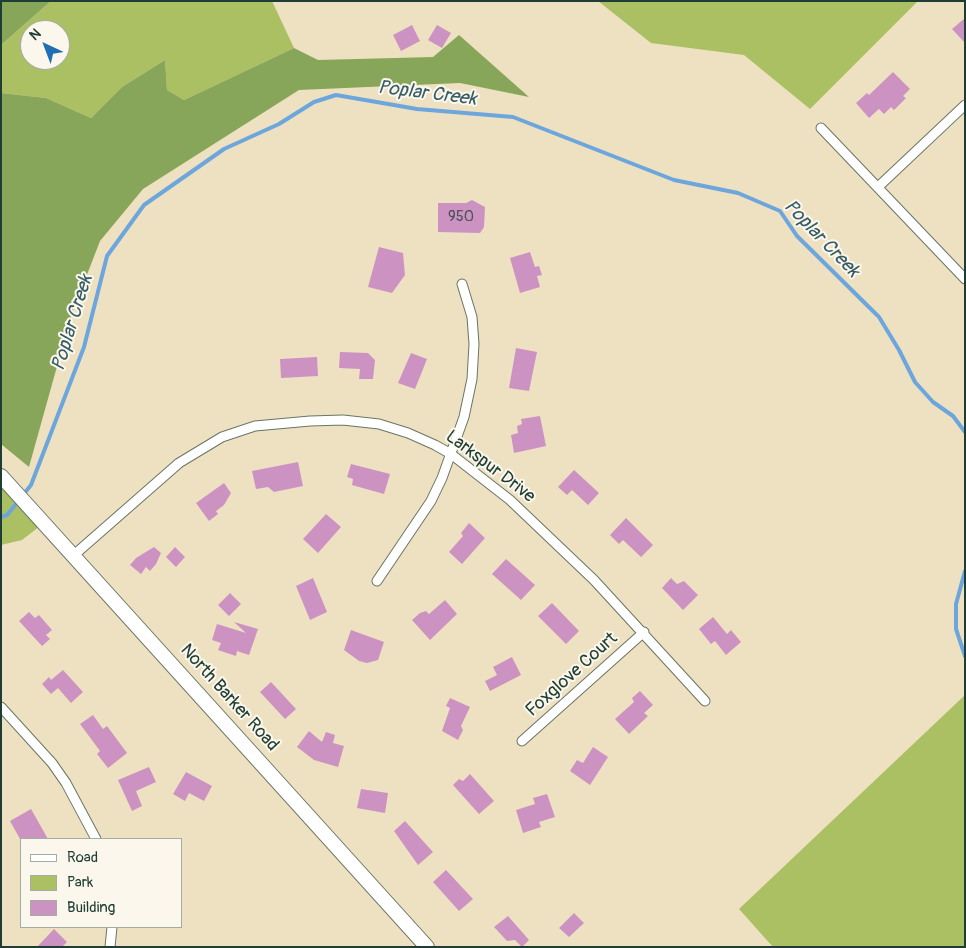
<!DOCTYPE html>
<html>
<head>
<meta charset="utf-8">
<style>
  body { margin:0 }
  #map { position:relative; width:966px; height:948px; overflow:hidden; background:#eee1c1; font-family:Pangolin,sans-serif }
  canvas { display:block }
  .frame { position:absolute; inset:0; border:2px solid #1f3d34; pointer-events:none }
  .legend { position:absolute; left:20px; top:838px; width:162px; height:90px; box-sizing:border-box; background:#fbf7ec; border:1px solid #a3ada2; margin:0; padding:6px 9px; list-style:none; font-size:15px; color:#1f3d34 }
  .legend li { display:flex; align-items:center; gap:10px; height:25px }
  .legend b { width:25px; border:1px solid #a3ada2 }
  .north { position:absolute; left:20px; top:20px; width:50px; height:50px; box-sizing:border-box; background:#fbf7ec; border:1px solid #a3ada2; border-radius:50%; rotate:317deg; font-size:14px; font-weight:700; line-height:20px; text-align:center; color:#1f3d34 }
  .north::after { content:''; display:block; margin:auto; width:18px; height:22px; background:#1f6fb2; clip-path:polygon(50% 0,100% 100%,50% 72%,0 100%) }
</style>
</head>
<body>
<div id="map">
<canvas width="966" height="948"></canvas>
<div class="frame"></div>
<ul class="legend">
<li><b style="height:6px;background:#fff"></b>Road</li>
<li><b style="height:14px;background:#abbf63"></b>Park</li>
<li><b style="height:14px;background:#cc93c2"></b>Building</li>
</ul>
<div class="north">N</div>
</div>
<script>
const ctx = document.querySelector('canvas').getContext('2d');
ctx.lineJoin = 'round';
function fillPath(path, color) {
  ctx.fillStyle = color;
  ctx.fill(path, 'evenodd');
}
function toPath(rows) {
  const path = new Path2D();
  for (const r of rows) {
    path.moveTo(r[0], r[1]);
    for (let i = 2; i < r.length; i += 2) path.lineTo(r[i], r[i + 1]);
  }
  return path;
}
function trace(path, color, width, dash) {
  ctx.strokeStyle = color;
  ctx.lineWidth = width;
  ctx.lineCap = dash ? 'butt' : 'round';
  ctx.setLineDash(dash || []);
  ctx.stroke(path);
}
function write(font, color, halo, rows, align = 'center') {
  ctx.font = font + ' Pangolin,sans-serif';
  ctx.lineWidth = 4;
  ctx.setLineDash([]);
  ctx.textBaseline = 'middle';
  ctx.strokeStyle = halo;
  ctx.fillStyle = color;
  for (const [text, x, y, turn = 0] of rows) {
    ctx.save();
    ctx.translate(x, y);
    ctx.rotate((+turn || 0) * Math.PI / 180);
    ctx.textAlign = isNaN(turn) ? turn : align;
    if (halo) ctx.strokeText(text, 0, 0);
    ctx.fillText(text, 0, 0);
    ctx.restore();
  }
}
fillPath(toPath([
  [51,1,272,1,294,48,184,100,167,90,165,60,122,87,91,118,46,98,1,93,1,45],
  [30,30,60,30,60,60,30,60],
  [598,1,918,1,810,109,744,55,651,43],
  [1,476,44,523,22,540,1,545],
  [965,695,965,947,773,947,739,909]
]), '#abbf63');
fillPath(toPath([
  [1,1,51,1,1,45],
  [459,35,529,97,460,83,299,90,143,189,100,241,71,316,29,467,1,444,1,93,46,98,91,118,122,87,165,60,167,90,184,100,294,48,318,60,433,57]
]), '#88a659');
trace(toPath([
  [23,495,31,485,84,347,107,256,144,205,224,149,279,124,314,102,336,95,417,109,513,117,674,180,738,193,780,211,797,236,879,317,899,350,915,382,933,402,953,416,965,432],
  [1,517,7,515,19,500],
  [965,571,956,604,956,629,965,656]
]), '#6ca6dc', 4);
fillPath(toPath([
  [965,18,965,43,952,29],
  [412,25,420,41,401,51,393,35],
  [437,25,451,33,442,48,428,40],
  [893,72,910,89,903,96,906,98,894,110,891,107,884,114,879,109,869,118,856,103,867,93,869,95],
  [472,200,485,207,484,227,480,233,438,232,438,203,466,203],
  [379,247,403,253,405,275,392,293,368,287],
  [530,252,535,267,539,266,542,275,537,276,540,287,520,293,510,258],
  [516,348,537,352,529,391,509,388],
  [340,352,368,353,375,360,373,379,359,379,360,369,339,368],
  [411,353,427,359,415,389,398,383],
  [317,357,318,376,281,378,280,359],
  [540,416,546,446,514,453,511,435,518,433,517,426,522,424,521,419],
  [298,462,303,486,274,492,268,487,256,489,252,471],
  [351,464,390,474,384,494,352,485,353,479,347,477],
  [574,470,599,493,588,505,572,490,567,495,558,487],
  [224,483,231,493,224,505,216,511,218,514,209,521,196,503],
  [326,514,341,527,318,553,303,539],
  [626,518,653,545,641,557,623,540,619,544,610,535],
  [469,523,485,538,462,564,449,552,463,536,461,533],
  [154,547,161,553,156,564,150,571,146,567,141,574,130,565,136,558],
  [175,547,185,557,176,567,166,557],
  [506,559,535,585,521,600,492,574],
  [313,578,327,612,310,620,296,586],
  [671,578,677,584,684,581,698,595,683,610,662,588],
  [230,593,241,604,229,616,218,605],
  [445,600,457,614,430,640,412,620,420,613,426,611,429,614],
  [552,603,579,631,566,644,538,616],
  [29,612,35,618,39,615,52,630,46,635,50,639,42,646,19,621],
  [713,617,727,634,731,630,741,642,726,655,715,641,711,644,699,629],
  [234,622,258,629,249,655,237,651,236,656,218,650,221,643,212,640,217,624,246,633],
  [351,630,384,642,378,660,367,663,359,661,344,650],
  [512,657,521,675,490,691,485,681,497,675,493,667],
  [63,670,83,692,71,703,58,688,51,694,42,684,49,677,51,680],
  [271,682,296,709,285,719,260,692],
  [640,691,653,705,644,713,648,716,629,734,615,719,634,702,632,698],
  [450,698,470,707,461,726,463,730,458,740,442,731,450,708,446,706],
  [93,715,103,729,107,726,127,753,108,768,97,754,100,751,80,724],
  [309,731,322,742,326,732,335,735,333,743,344,746,338,767,314,760,297,747],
  [593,747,608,757,590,785,570,771,577,760,583,763],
  [149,767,156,782,136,791,142,806,132,811,118,780],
  [186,772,212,786,204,801,189,793,185,801,173,794],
  [470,774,494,801,479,814,453,785,459,779,463,781],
  [361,789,388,793,385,813,357,808],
  [547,794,555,817,539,822,541,827,523,833,516,810,535,804,533,798],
  [31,809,48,839,20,839,10,821],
  [405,821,433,852,418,865,394,831],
  [446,870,473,899,459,911,433,882],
  [574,913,584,923,569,937,559,928],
  [508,916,529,940,522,947,515,940,507,941,494,927],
  [54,929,67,942,62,947,37,947]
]), '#cc93c2');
const street = toPath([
  [821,128,965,279],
  [878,187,965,105],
  [74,555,179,463,222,437,255,426,310,421,343,420,379,424,408,433,435,445,451,454,510,500,594,580,705,701],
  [377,581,431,501,442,478,464,417,472,379,474,344,472,317,462,284],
  [1,707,52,763,66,783,96,839],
  [522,741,644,632],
  [110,947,112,927]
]);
const secondary = toPath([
  [1,476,427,947]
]);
trace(street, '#677665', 11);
trace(secondary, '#677665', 16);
trace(street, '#fff', 9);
trace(secondary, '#fff', 14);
write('15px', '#4a5258', null, [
  ["950",461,217]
]);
write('18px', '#1f3d34', '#fbf7ec', [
  ["Larkspur Drive",490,467,37],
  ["Foxglove Court",572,675,-42],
  ["North Barker Road",229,698,48]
]);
write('italic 19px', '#365c66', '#fbf7ec', [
  ["Poplar Creek",427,94,7],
  ["Poplar Creek",821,239,46],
  ["Poplar Creek",73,323,-73]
]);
</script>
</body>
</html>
